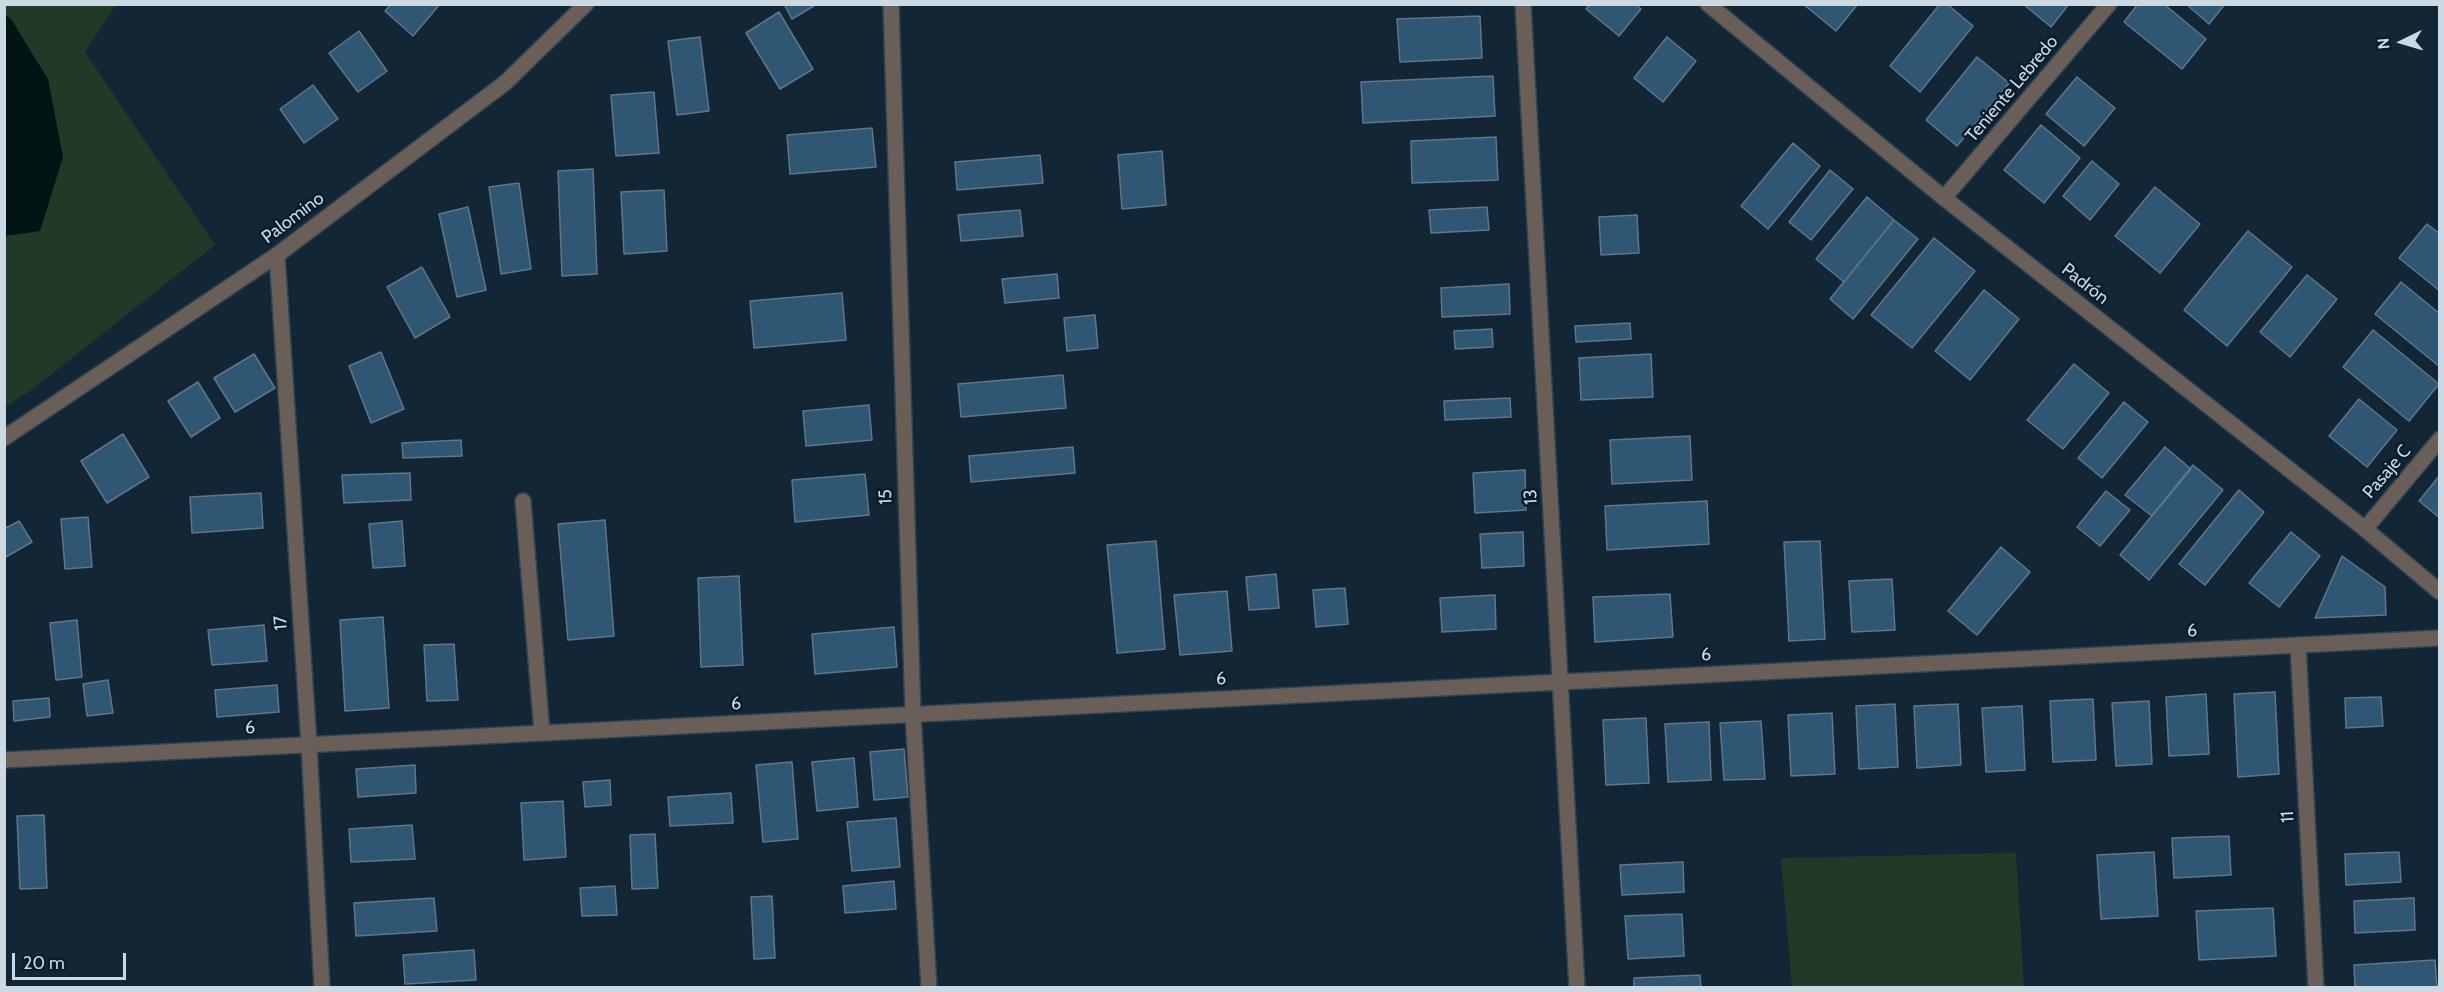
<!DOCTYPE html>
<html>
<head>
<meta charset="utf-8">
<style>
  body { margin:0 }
  #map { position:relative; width:2444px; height:992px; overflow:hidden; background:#122635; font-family:Cabin,sans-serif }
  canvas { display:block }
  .frame { position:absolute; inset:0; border:6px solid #ccd9e3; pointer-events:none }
  .north { position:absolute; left:2372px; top:12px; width:60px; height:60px; -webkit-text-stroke:4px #081c2b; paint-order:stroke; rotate:265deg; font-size:16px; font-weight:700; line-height:24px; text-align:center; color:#ccd9e3 }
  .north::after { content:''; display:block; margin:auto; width:21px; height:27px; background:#ccd9e3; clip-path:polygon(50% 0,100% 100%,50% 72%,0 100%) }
  .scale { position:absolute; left:12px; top:953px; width:114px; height:27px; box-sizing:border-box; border:3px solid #ccd9e3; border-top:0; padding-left:8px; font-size:18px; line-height:21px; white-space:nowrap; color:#ccd9e3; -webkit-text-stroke:4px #081c2b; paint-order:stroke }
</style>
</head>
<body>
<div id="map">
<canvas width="2444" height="992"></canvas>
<div class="frame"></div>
<div class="north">N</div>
<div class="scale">20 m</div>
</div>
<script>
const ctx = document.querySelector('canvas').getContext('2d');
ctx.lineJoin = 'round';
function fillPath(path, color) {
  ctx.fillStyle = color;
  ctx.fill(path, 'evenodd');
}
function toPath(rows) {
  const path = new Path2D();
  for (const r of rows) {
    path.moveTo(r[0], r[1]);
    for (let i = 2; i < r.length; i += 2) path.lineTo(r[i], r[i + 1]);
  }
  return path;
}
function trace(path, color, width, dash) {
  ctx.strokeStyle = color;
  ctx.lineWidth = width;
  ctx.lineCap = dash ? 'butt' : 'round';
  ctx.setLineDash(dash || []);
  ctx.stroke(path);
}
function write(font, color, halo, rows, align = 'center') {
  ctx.font = font + ' Cabin,sans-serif';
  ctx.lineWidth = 5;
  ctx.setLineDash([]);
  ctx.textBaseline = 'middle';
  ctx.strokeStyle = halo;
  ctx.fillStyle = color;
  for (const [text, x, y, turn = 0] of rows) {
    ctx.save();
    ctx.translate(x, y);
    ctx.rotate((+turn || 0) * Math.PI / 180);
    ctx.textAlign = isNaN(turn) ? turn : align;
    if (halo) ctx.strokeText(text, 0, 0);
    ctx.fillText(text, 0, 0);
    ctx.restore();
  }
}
fillPath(toPath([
  [5,5,116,5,85,52,215,245,34,388,5,407],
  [2016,853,2024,987,1792,987,1781,858]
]), '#203a27');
fillPath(toPath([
  [4,14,11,19,48,79,63,157,40,231,5,236]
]), '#011313');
const building = toPath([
  [391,4,440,4,413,36,385,11,391,4],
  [784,4,817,4,792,19,784,4],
  [1590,4,1635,4,1641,9,1619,36,1586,9,1590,4],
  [1803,4,1858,4,1836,31,1803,4],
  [1940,4,1947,4,1973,26,1920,92,1890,66,1940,4],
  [2023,4,2069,4,2051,27,2023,4],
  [2138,4,2164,4,2206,39,2182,69,2124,22,2138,4],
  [2186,4,2225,4,2209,24,2186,4],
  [779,12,813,69,780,89,746,33,779,12],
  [1480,16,1482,58,1400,62,1397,19,1480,16],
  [359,31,387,71,358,92,329,53,359,31],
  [700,37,709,111,677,115,668,41,700,37],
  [1667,37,1696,61,1663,102,1634,78,1667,37],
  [1977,57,2009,83,1957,146,1926,120,1977,57],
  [1493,76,1495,116,1363,123,1361,82,1493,76],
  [2077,77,2115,108,2084,146,2046,114,2077,77],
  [313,85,338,119,304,143,280,109,313,85],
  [654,92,659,153,616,156,611,95,654,92],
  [2041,125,2080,158,2044,203,2004,170,2041,125],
  [872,128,876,167,790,174,787,135,872,128],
  [1496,137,1498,180,1412,183,1411,141,1496,137],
  [1793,143,1820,166,1768,229,1741,206,1793,143],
  [1162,151,1166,205,1122,209,1118,155,1162,151],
  [1040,155,1043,183,957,190,955,162,1040,155],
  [2092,161,2119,184,2090,220,2063,196,2092,161],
  [593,169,597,274,562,276,558,171,593,169],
  [1830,170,1853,189,1811,240,1789,222,1830,170],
  [519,183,531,269,501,274,489,187,519,183],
  [2155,187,2200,224,2160,273,2115,236,2155,187],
  [664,190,667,251,624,254,621,192,664,190],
  [1867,197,1894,220,1844,282,1816,259,1867,197],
  [468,207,486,290,457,297,439,214,468,207],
  [1487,207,1489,230,1431,233,1429,210,1487,207],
  [1020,210,1023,236,961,241,958,215,1020,210],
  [1637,215,1639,253,1601,255,1599,217,1637,215],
  [1894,220,1918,239,1853,319,1830,299,1894,220],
  [2427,224,2440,234,2440,291,2399,258,2427,224],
  [2248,231,2292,267,2227,346,2184,310,2248,231],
  [1934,238,1975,271,1912,348,1871,315,1934,238],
  [422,267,450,317,415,338,387,287,422,267],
  [1057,274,1059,298,1005,303,1002,279,1057,274],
  [2307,275,2337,299,2290,357,2260,332,2307,275],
  [2401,282,2440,314,2440,367,2375,314,2401,282],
  [1509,284,1510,314,1442,317,1441,288,1509,284],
  [1984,290,2019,319,1970,380,1935,351,1984,290],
  [842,293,846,340,754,348,750,301,842,293],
  [1095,315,1098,348,1067,351,1064,318,1095,315],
  [1630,323,1631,339,1576,342,1575,326,1630,323],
  [1492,329,1493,347,1455,349,1454,331,1492,329],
  [2373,330,2439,384,2409,421,2343,367,2373,330],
  [381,352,404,409,371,423,349,366,381,352],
  [254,354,275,388,235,412,214,378,254,354],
  [1651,354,1653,397,1581,400,1579,358,1651,354],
  [2074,364,2109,393,2063,449,2027,420,2074,364],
  [1063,375,1066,408,961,417,958,384,1063,375],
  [198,382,220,418,191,437,168,401,198,382],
  [1510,398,1511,417,1445,420,1444,401,1510,398],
  [2359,399,2397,430,2367,467,2329,436,2359,399],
  [2124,402,2148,422,2102,478,2078,458,2124,402],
  [869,405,872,440,806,446,803,411,869,405],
  [123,434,149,477,107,503,81,461,123,434],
  [1690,436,1692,480,1612,484,1610,440,1690,436],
  [461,440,462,456,403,458,402,443,461,440],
  [1073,447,1075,473,971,482,969,456,1073,447],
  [2165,447,2191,469,2152,516,2125,495,2165,447],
  [2193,465,2223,490,2149,580,2120,555,2193,465],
  [1525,470,1526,510,1475,513,1473,473,1525,470],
  [410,473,411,500,344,503,342,475,410,473],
  [865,474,869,515,795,522,792,480,865,474],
  [2440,475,2440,518,2419,501,2440,475],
  [2239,490,2264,512,2205,585,2179,564,2239,490],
  [2106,491,2130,510,2100,546,2077,527,2106,491],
  [261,493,263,528,192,533,190,497,261,493],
  [1707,501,1709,544,1607,550,1605,506,1707,501],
  [88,517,92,567,65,569,61,519,88,517],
  [605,520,614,636,568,640,558,524,605,520],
  [19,521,32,542,4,558,4,529,19,521],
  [402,521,405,566,373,568,369,524,402,521],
  [1523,532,1524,566,1482,568,1480,534,1523,532],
  [2291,532,2320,556,2279,607,2249,583,2291,532],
  [1156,541,1165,649,1117,653,1107,545,1156,541],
  [1820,541,1825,639,1789,641,1784,542,1820,541],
  [2001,547,2030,572,1977,635,1948,611,2001,547],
  [2342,556,2385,587,2386,615,2315,618,2342,556],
  [1276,574,1279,608,1249,610,1246,577,1276,574],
  [739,576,743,665,701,667,698,578,739,576],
  [1892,579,1895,630,1852,632,1849,581,1892,579],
  [1345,588,1348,624,1316,627,1313,590,1345,588],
  [1227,591,1232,651,1180,655,1174,595,1227,591],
  [1670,594,1673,637,1595,642,1593,597,1670,594],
  [1495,595,1496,629,1442,632,1440,598,1495,595],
  [383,617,389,708,345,711,340,620,383,617],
  [77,620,82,677,56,680,50,623,77,620],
  [264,625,267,661,212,665,208,630,264,625],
  [894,627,897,667,815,674,812,634,894,627],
  [454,644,458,700,427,701,424,645,454,644],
  [108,680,113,713,87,716,83,684,108,680],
  [277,685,279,712,217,717,215,690,277,685],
  [2275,692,2279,774,2238,777,2234,694,2275,692],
  [2206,694,2209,754,2169,756,2166,697,2206,694],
  [2381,697,2383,726,2346,728,2345,698,2381,697],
  [49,698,50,717,14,721,13,701,49,698],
  [2093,699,2096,760,2053,762,2050,701,2093,699],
  [2149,701,2152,764,2116,766,2112,703,2149,701],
  [1895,704,1898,767,1859,769,1856,706,1895,704],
  [1958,704,1961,765,1917,768,1914,706,1958,704],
  [2022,706,2025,770,1986,772,1982,708,2022,706],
  [1832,713,1835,774,1791,776,1788,715,1832,713],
  [1646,718,1649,783,1606,785,1603,720,1646,718],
  [1761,721,1765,779,1724,780,1720,723,1761,721],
  [1709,722,1711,780,1668,782,1665,724,1709,722],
  [904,749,908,797,874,800,870,752,904,749],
  [854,758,858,807,817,811,812,762,854,758],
  [792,762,798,839,763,842,756,765,792,762],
  [415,765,416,793,358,797,356,769,415,765],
  [610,780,611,805,585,807,583,782,610,780],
  [731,793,733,823,670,826,668,797,731,793],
  [563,801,566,857,524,860,521,803,563,801],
  [44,815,47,888,20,889,17,816,44,815],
  [896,818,900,867,852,871,847,822,896,818],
  [412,825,415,859,351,862,349,829,412,825],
  [655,834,658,888,632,889,630,835,655,834],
  [2229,836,2231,875,2174,878,2172,838,2229,836],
  [2154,852,2158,916,2101,919,2097,855,2154,852],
  [2399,852,2401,882,2346,885,2345,854,2399,852],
  [1683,862,1684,892,1622,895,1620,865,1683,862],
  [894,881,896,909,845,913,843,886,894,881],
  [615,886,617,915,582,916,580,888,615,886],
  [772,896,775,958,754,959,751,897,772,896],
  [434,898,437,931,356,936,354,903,434,898],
  [2414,898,2415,930,2355,933,2354,901,2414,898],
  [2273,908,2276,956,2199,960,2196,911,2273,908],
  [1682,914,1684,956,1628,959,1625,916,1682,914],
  [474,950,476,980,405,984,403,955,474,950],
  [2435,960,2437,988,2355,988,2354,965,2435,960],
  [1700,975,1701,988,1634,988,1634,978,1700,975]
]);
fillPath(building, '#2f5673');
trace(building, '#607789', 1.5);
const service = toPath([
  [523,501,542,733]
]);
const minor = toPath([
  [891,4,913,714,929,988],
  [1523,4,1577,988],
  [1944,198,2109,4],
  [277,255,309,745,322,988],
  [2365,529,2440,439],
  [2298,645,2316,988],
  [4,760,2440,638]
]);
const tertiary = toPath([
  [1708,4,1944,198,2365,529,2440,592],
  [4,438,277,255,505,83,586,4]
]);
trace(service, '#304351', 18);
trace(minor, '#304351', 18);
trace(tertiary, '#304351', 18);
trace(service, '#6a5e59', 15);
trace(minor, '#6a5e59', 15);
trace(tertiary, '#6a5e59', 15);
write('18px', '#ccd9e3', '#081c2b', [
  ["Teniente Lebredo",2012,89,-50],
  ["Palomino",293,218,-37],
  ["Padrón",2085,284,38],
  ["Pasaje C",2387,472,-50],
  ["15",886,497,-92],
  ["13",1531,497,-93],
  ["17",281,623,-94],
  ["6",2192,631,-3],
  ["6",1706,655,-3],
  ["6",1221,679,-3],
  ["6",736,704,-3],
  ["6",250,728,-3],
  ["11",2288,817,-93]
]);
</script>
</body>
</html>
